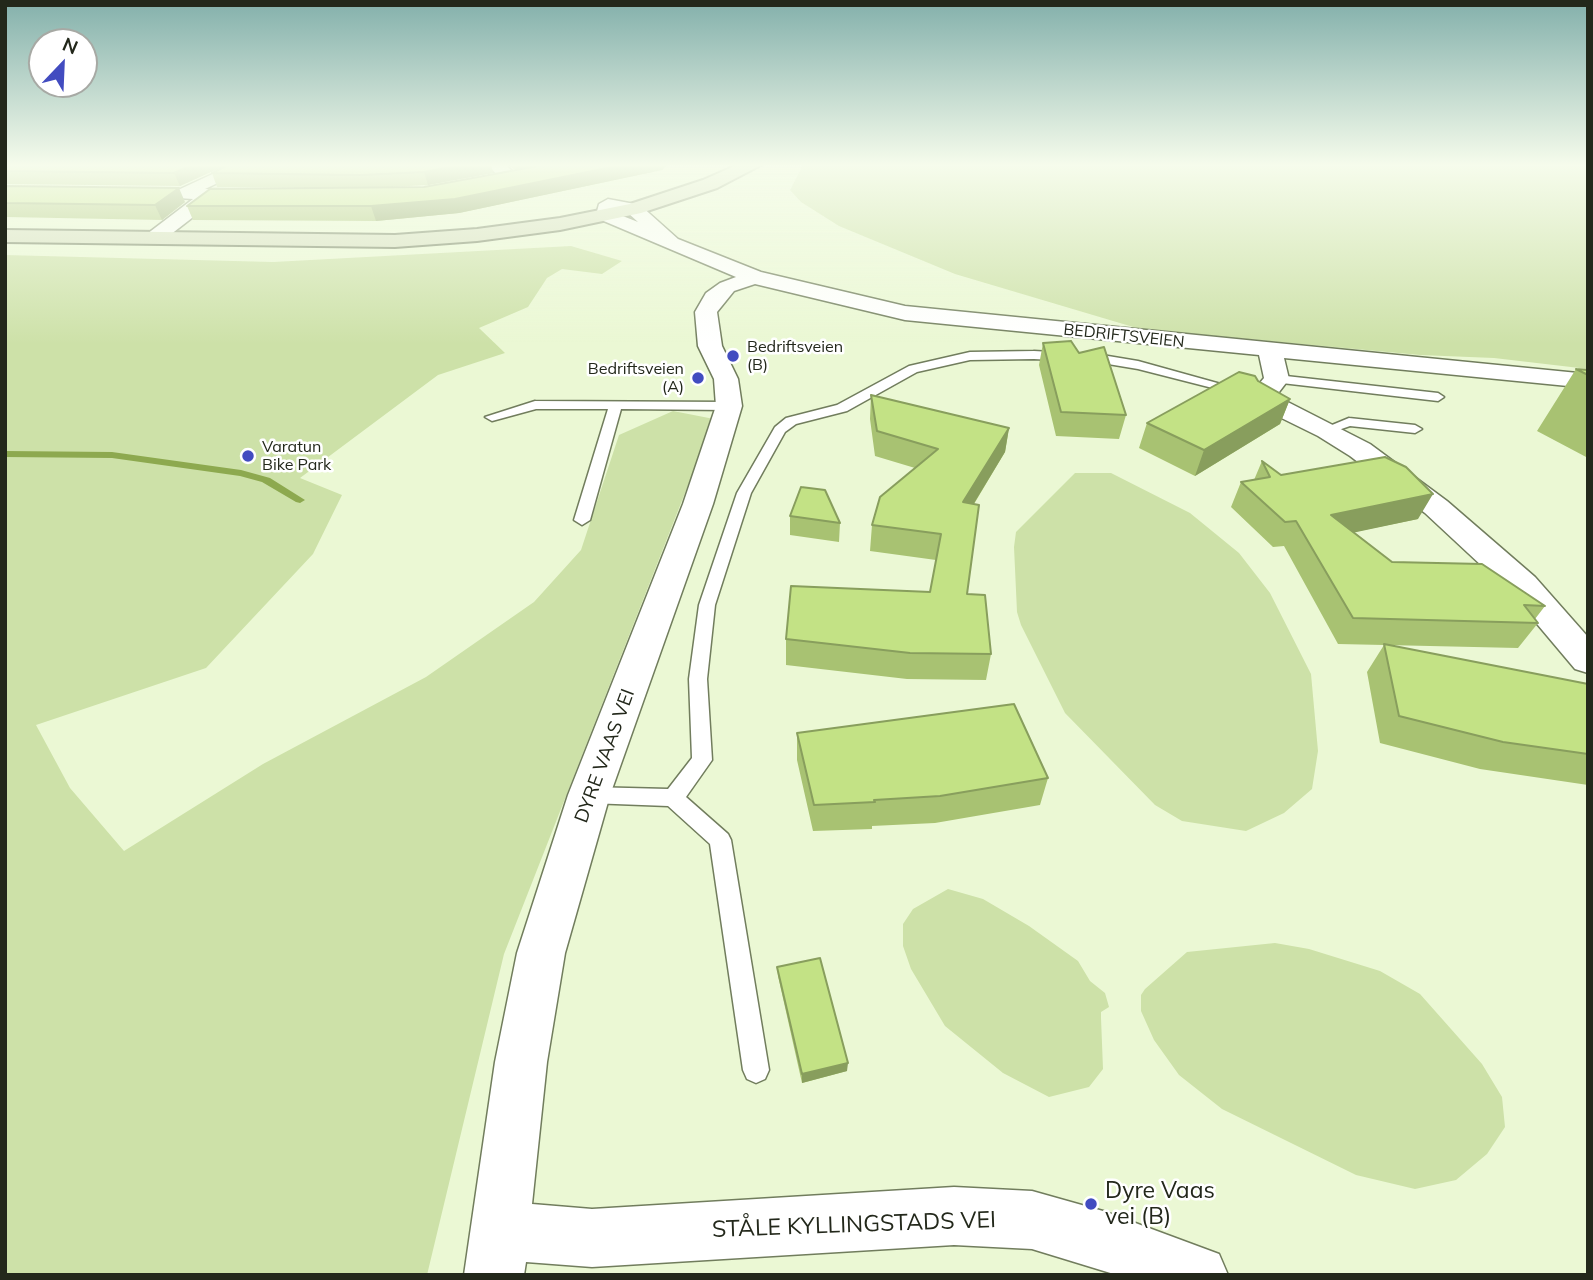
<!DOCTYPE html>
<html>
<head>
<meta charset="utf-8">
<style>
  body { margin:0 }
  #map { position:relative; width:1593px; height:1280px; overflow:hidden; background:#ebf8d4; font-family:Mulish,sans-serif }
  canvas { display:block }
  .frame { position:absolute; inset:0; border:7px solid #23281b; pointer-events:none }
  .north { position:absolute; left:28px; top:28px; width:70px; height:70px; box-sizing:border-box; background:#fff; border:2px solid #a7a9a4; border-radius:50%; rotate:23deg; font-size:19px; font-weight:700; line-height:28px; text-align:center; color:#23281b }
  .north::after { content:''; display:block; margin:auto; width:24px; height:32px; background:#424cc0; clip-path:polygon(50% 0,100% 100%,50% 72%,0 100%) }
</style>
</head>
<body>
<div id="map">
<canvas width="1593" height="1280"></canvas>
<div class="frame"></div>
<div class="north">N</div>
</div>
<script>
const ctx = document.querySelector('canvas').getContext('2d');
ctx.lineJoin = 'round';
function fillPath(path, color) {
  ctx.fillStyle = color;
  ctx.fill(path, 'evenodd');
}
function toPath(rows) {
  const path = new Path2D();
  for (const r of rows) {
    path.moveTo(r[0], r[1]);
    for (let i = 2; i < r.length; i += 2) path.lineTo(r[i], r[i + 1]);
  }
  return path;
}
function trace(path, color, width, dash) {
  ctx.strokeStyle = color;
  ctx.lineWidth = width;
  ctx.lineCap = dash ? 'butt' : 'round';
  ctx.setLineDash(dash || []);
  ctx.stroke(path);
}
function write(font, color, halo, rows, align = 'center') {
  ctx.font = font + ' Mulish,sans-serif';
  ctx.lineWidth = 5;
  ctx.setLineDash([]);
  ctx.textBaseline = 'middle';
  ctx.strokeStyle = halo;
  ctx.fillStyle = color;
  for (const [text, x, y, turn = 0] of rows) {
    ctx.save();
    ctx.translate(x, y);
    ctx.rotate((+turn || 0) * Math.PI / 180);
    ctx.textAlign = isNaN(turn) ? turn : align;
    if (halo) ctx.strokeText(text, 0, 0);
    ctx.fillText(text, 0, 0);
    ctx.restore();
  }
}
fillPath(toPath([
  [803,165,1588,165,1588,369,1494,358,1420,355,1140,329,955,274,839,226,801,202,790,190],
  [571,246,622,261,602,274,562,269,547,278,528,307,479,328,505,353,438,375,300,478,342,495,313,554,206,668,36,725,70,788,124,851,263,764,426,677,534,602,581,550,619,435,673,411,714,419,504,954,427,1275,5,1275,5,255,273,262],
  [1075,473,1111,473,1190,513,1239,553,1270,593,1311,674,1318,751,1312,789,1284,813,1246,831,1182,821,1155,805,1065,713,1021,625,1017,612,1014,547,1016,532],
  [948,889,983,899,1029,926,1078,961,1090,981,1105,993,1109,1007,1101,1012,1101,1018,1103,1069,1089,1087,1049,1097,1003,1073,945,1026,911,969,903,946,903,924,913,909],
  [1275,943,1309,949,1380,971,1420,994,1482,1064,1502,1097,1505,1127,1487,1154,1456,1180,1415,1189,1356,1175,1222,1109,1179,1075,1154,1040,1141,1011,1141,995,1145,989,1187,952]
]), '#cde1a8');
fillPath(toPath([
  [5,451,112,452,241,470,270,478,305,500,300,503,296,502,262,482,240,476,112,458,5,457,5,451]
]), '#8da94f');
const lane = toPath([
  [1034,351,1102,355,1138,361,1246,391,1240,395,1138,369,1102,363,1034,359,970,360,917,372,847,411,796,424,785,432,751,493,715,605,707,679,712,760,686,797,728,834,731,840,769,1070,765,1079,756,1083,747,1079,743,1070,710,844,668,806,589,803,582,801,579,795,582,789,589,787,668,789,692,758,689,679,699,605,737,493,775,427,786,418,837,405,909,366,970,352,1034,351],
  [1277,375,1438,393,1444,397,1438,401,1273,382,1273,376,1277,375],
  [535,401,729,402,735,406,729,410,621,409,590,520,582,525,574,520,608,409,536,409,492,421,485,417,535,401],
  [1349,418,1415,425,1422,429,1415,433,1350,426,1327,434,1320,430,1349,418]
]);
const street = toPath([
  [232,165,256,165,205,189,249,190,255,191,258,195,255,199,215,200,161,242,147,242,145,238,147,234,193,199,178,198,175,194,178,190,232,165],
  [488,165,506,165,519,178,511,183,466,190,464,186,466,182,498,176,488,165],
  [608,199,640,205,678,239,761,272,905,306,1588,374,1588,388,1284,358,1289,379,1276,396,1370,444,1447,501,1535,577,1588,637,1588,673,1575,669,1511,593,1425,513,1350,456,1318,436,1251,403,1247,398,1264,378,1259,355,905,320,755,284,734,291,717,312,722,346,738,379,742,406,713,504,610,795,565,953,547,1062,532,1204,592,1209,954,1187,1032,1191,1103,1211,1219,1254,1228,1275,1117,1275,1032,1249,954,1245,592,1267,526,1262,524,1275,464,1275,495,1062,517,953,568,795,683,504,716,406,714,379,698,346,695,312,706,293,720,283,736,277,599,219,596,215,599,204,608,199],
  [615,211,628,213,638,222,615,213,615,211]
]);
const secondary = toPath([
  [737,165,761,165,717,188,641,213,560,230,477,241,395,247,5,242,5,230,395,235,477,229,560,218,630,204,703,180,737,165]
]);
trace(lane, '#717d5d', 3);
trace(street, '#717d5d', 3);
trace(secondary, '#717d5d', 4);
fillPath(lane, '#fff');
fillPath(street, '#fff');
fillPath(secondary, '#d6dfbe');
fillPath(toPath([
  [5,165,226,165,180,186,5,184],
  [228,165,491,165,493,173,428,185,392,187,424,187,515,170,509,165,667,165,662,170,459,213,376,221,193,220,187,206,316,188,217,187,212,173],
  [5,186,185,202,162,220,5,217],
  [1043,343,1126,415,1119,439,1056,436,1039,365],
  [1576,369,1588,370,1588,458,1537,431],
  [1258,381,1290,399,1280,424,1195,476,1139,448,1147,423],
  [871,395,1009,428,1005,452,974,504,967,594,991,654,986,680,907,679,786,665,786,639,930,592,936,560,870,551,872,525,915,468,875,456,870,419],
  [1262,461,1281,475,1418,519,1354,532,1392,562,1545,606,1535,619,1538,623,1518,648,1386,645,1588,684,1588,785,1480,769,1380,743,1367,672,1384,645,1338,644,1284,546,1273,547,1231,507,1241,482,1254,480],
  [790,516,840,523,839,542,790,535],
  [797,733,1048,778,1040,805,935,823,872,826,872,829,813,831,797,760],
  [777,967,847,1071,802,1083,778,976]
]), '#a8c272');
fillPath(toPath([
  [192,165,226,165,180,186,174,173],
  [462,165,491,165,493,173,428,185,424,172],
  [516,165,564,165,518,173],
  [622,165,667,165,662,170,459,213,376,221,371,206],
  [179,188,185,202,162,220,155,205],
  [1290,399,1280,424,1195,476,1204,450],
  [1009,428,1005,452,959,528,963,502],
  [1433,494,1418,519,1319,540,1331,515],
  [848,1063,847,1071,802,1083,802,1074]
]), '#889e5d');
const building = toPath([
  [5,165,192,165,174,173,5,171,5,165],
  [228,165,462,165,424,172,360,175,212,173,228,165],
  [543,165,622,165,455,199,371,206,187,206,210,189,424,187,543,165],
  [5,186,179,188,155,205,5,203,5,186],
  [1071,341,1079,353,1104,347,1126,415,1061,412,1043,343,1071,341],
  [1576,369,1588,370,1588,375,1576,369],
  [1239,372,1255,376,1258,381,1290,399,1204,450,1147,423,1239,372],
  [871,395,1009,428,963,502,979,505,967,594,985,595,991,654,910,653,786,639,791,586,930,592,941,534,872,525,880,497,938,449,877,431,871,395],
  [1385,457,1406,467,1433,494,1331,515,1392,562,1482,564,1545,606,1524,605,1538,623,1353,618,1296,521,1285,522,1241,482,1270,477,1262,461,1281,475,1385,457],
  [801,487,825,490,840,523,790,516,801,487],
  [1384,644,1588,684,1588,754,1503,742,1399,716,1384,644],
  [1014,704,1048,778,940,796,874,800,875,802,814,805,797,733,1014,704],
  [820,958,848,1063,802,1074,777,967,820,958]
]);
fillPath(building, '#c3e285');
trace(building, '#889e5d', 2);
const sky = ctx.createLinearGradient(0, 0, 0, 344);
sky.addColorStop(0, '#83b0ab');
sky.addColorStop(0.48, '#f6fcec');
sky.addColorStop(1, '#f6fcec00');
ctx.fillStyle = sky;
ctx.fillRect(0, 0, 1593, 344);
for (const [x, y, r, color] of [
  [733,356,7,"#424cc0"],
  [698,378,7,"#424cc0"],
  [248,456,7,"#424cc0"],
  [1091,1204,7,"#424cc0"]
]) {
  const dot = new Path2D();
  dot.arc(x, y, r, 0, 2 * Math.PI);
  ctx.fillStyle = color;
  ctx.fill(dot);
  trace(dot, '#fff', 2.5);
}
write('16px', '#23281b', '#fff', [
  ["BEDRIFTSVEIEN",1124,336,6]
]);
write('16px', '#23281b', '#fff', [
  ["Bedriftsveien",747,347],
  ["(B)",747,365],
  ["Bedriftsveien",684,369,"right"],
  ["(A)",684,387,"right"],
  ["Varatun",262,447],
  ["Bike Park",262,465]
], 'left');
write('19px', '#23281b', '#fff', [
  ["DYRE VAAS VEI",605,756,-70]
]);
write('23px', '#23281b', '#fff', [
  ["Dyre Vaas",1105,1191],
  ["vei (B)",1105,1217]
], 'left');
write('23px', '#23281b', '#fff', [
  ["STÅLE KYLLINGSTADS VEI",854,1225,-2]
]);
</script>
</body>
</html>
